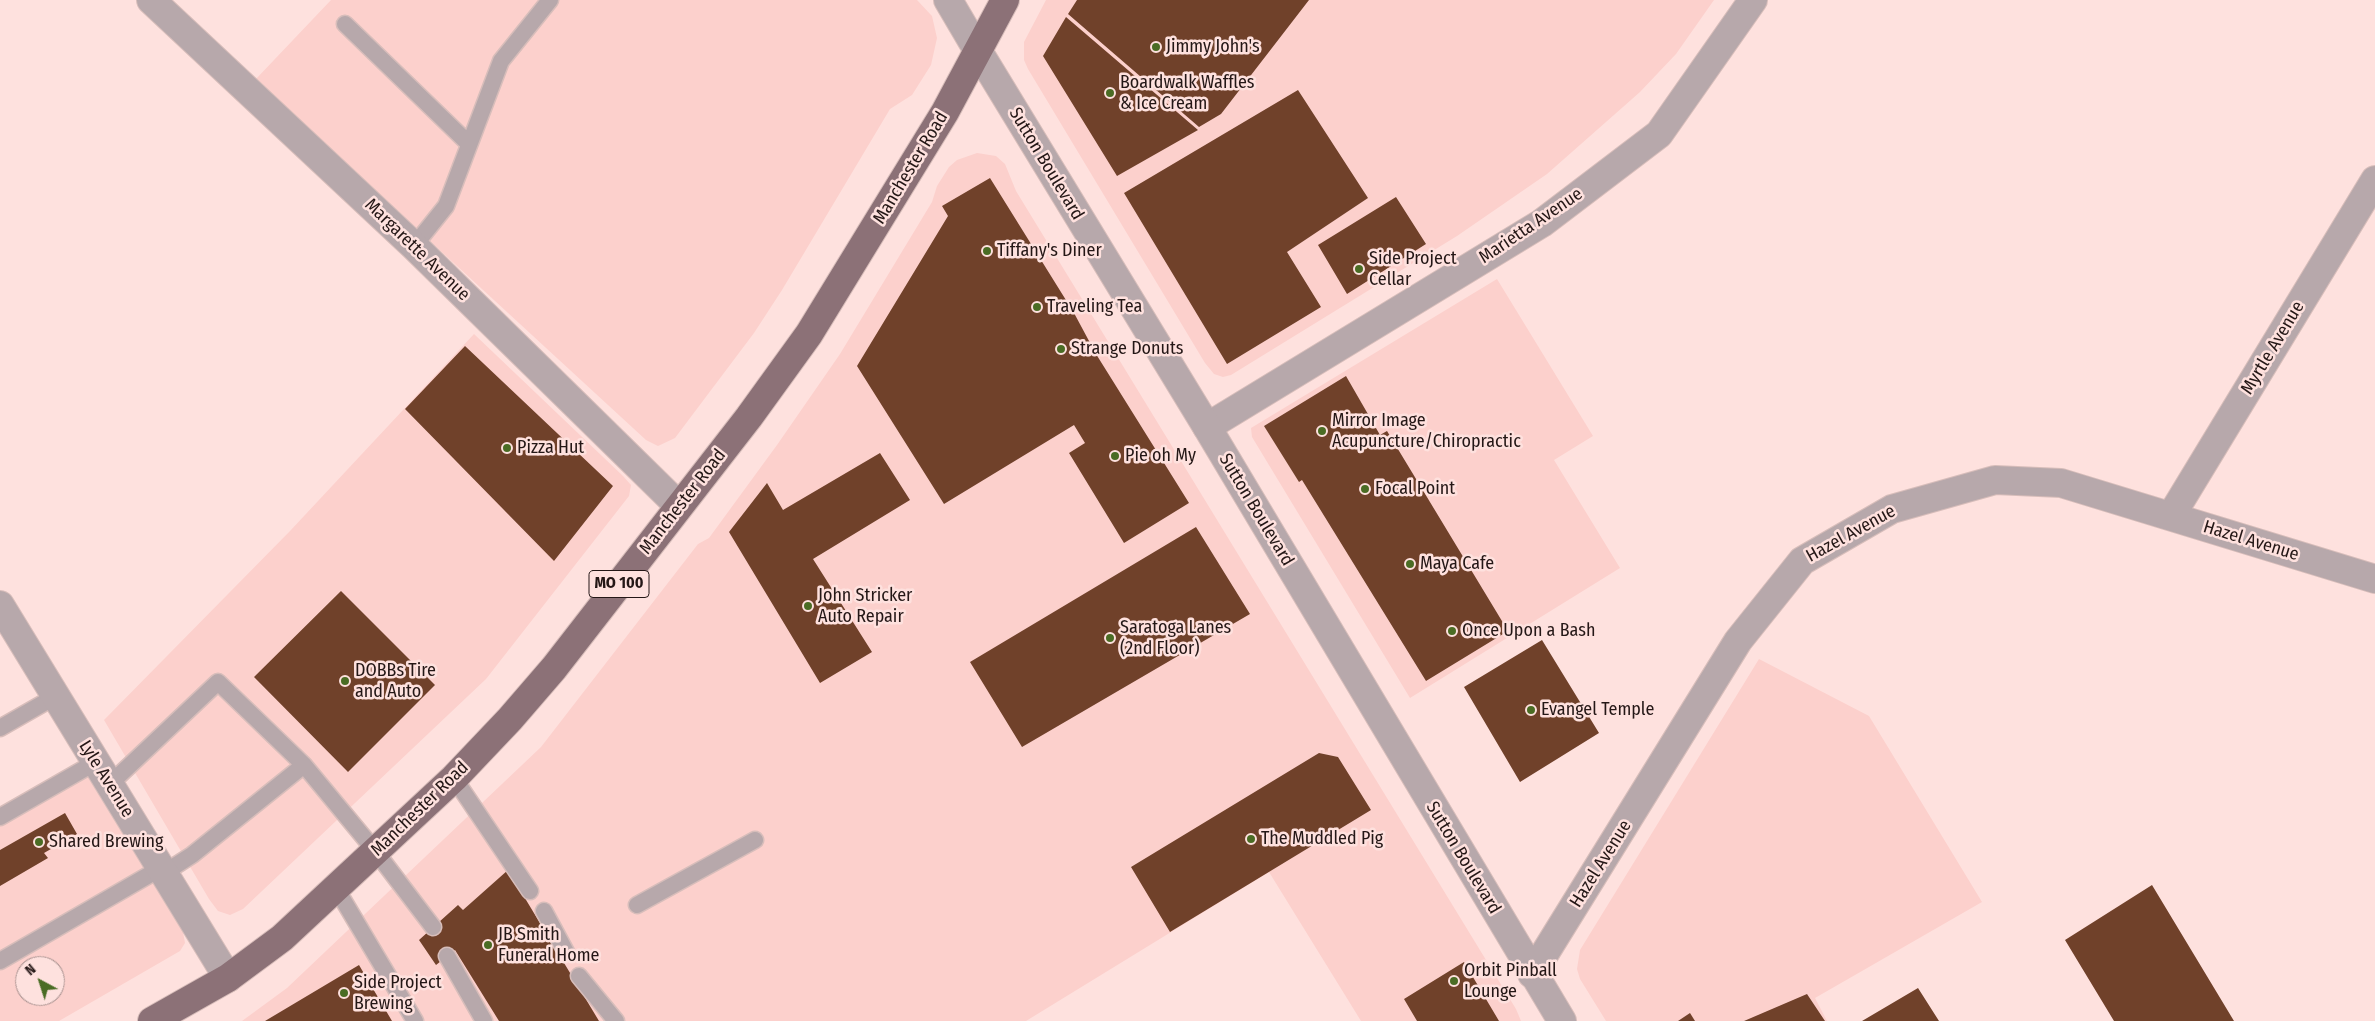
<!DOCTYPE html>
<html>
<head>
<meta charset="utf-8">
<style>
  body { margin:0 }
  #map { position:relative; width:2375px; height:1021px; overflow:hidden; background:#fee1de; font-family:"Fira Sans Condensed",sans-serif }
  canvas { display:block }
  .north { position:absolute; left:15px; top:956px; width:50px; height:50px; box-sizing:border-box; background:#fee1de; border:1px solid #a7908e; border-radius:50%; rotate:320deg; font-size:14px; font-weight:700; line-height:20px; text-align:center; color:#241716 }
  .north::after { content:''; display:block; margin:auto; width:18px; height:22px; background:#4a6c24; clip-path:polygon(50% 0,100% 100%,50% 72%,0 100%) }
</style>
</head>
<body>
<div id="map">
<canvas width="2375" height="1021"></canvas>
<div class="north">N</div>
</div>
<script>
const ctx = document.querySelector('canvas').getContext('2d');
ctx.lineJoin = 'round';
function fillPath(path, color) {
  ctx.fillStyle = color;
  ctx.fill(path, 'evenodd');
}
function toPath(rows) {
  const path = new Path2D();
  for (const r of rows) {
    path.moveTo(r[0], r[1]);
    for (let i = 2; i < r.length; i += 2) path.lineTo(r[i], r[i + 1]);
  }
  return path;
}
function trace(path, color, width, dash) {
  ctx.strokeStyle = color;
  ctx.lineWidth = width;
  ctx.lineCap = dash ? 'butt' : 'round';
  ctx.setLineDash(dash || []);
  ctx.stroke(path);
}
function write(font, color, halo, rows, align = 'center') {
  ctx.font = font + ' "Fira Sans Condensed",sans-serif';
  ctx.lineWidth = 5;
  ctx.setLineDash([]);
  ctx.textBaseline = 'middle';
  ctx.strokeStyle = halo;
  ctx.fillStyle = color;
  for (const [text, x, y, turn = 0] of rows) {
    ctx.save();
    ctx.translate(x, y);
    ctx.rotate((+turn || 0) * Math.PI / 180);
    ctx.textAlign = isNaN(turn) ? turn : align;
    if (halo) ctx.strokeText(text, 0, 0);
    ctx.fillText(text, 0, 0);
    ctx.restore();
  }
}
fillPath(toPath([
  [331,0,917,0,932,16,937,38,931,65,912,95,890,109,782,290,754,333,675,438,658,446,646,440,255,80],
  [1046,0,1714,0,1676,54,1640,92,1547,174,1457,236,1231,375,1223,377,1214,374,1205,363,1028,69,1024,60,1024,42],
  [977,153,996,156,1005,164,1016,191,1516,1009,1521,1021,1361,1021,1269,872,1026,1021,242,1021,287,988,541,747,698,544,709,538,777,445,840,354,932,202,937,186,949,167,957,160],
  [1497,279,1593,436,1554,460,1620,568,1410,698,1252,437,1251,428],
  [474,334,623,476,631,485,629,496,486,679,243,909,230,915,218,911,209,899,104,720,290,531],
  [1759,659,1869,716,1982,902,1815,998,1827,1021,1606,1021,1580,979,1577,969,1580,950],
  [89,772,183,932,185,943,180,951,59,1021,0,1021,0,823],
  [25,966,55,966,55,996,25,996]
]), '#fcd0cc');
fillPath(toPath([
  [1077,0,1309,0,1221,114,1199,127,1068,14],
  [1066,17,1198,130,1117,176,1043,56],
  [1298,90,1368,198,1287,252,1321,307,1227,364,1124,193],
  [990,178,1074,313,1096,354,1189,503,1124,543,1069,453,1085,443,1074,425,944,504,857,366,948,216,942,206],
  [1396,197,1426,244,1347,294,1318,245],
  [465,346,613,486,554,561,405,409],
  [1346,376,1380,435,1387,431,1508,631,1426,681,1302,480,1299,482,1264,426],
  [880,453,910,500,813,559,872,652,820,683,729,532,767,483,783,510],
  [1196,527,1250,614,1022,747,970,662],
  [341,591,435,685,348,772,254,677],
  [1542,640,1599,733,1520,782,1464,687],
  [1319,753,1338,757,1371,810,1170,932,1131,867],
  [65,813,77,834,44,853,48,858,0,886,0,850],
  [508,870,599,1021,499,1021,455,950,436,965,419,940,458,905,463,910],
  [2152,885,2234,1021,2114,1021,2065,940],
  [1464,962,1499,1021,1417,1021,1404,999],
  [359,965,392,1021,265,1021],
  [1918,988,1939,1021,1862,1021],
  [1807,994,1825,1021,1744,1021],
  [1690,1013,1695,1021,1678,1021]
]), '#70412a');
const service = toPath([
  [345,24,469,144],
  [414,246,446,206,501,61,550,0],
  [0,728,56,696],
  [454,778,530,891],
  [110,784,218,682,304,765,376,852,433,927],
  [0,817,96,762],
  [164,873,192,855,304,765],
  [336,888,415,1021],
  [637,905,755,840],
  [544,911,566,952],
  [447,956,484,1021],
  [0,961,161,868],
  [579,976,616,1021]
]);
const minor = toPath([
  [151,0,414,246,679,506],
  [948,0,978,51],
  [1207,427,1542,223,1659,134,1753,0],
  [2171,516,2375,180],
  [0,605,228,978],
  [1532,974,1738,641,1802,561,1892,509,1995,480,2061,483,2375,579]
]);
const tertiary = toPath([
  [978,51,1207,427,1562,1021]
]);
const primary = toPath([
  [152,1021,228,978,282,938,454,778,510,719,554,668,749,417,809,334,945,112,1005,0]
]);
trace(service, '#d7bdba', 19);
trace(minor, '#d7bdba', 30);
trace(tertiary, '#d7bdba', 30);
trace(primary, '#d7bdba', 30);
trace(service, '#b7a8ab', 16);
trace(minor, '#b7a8ab', 28);
trace(tertiary, '#b7a8ab', 28);
trace(primary, '#8c7177', 28);
for (const [x, y, r, color] of [
  [1156,47,5,"#4a6c24"],
  [1110,93,5,"#4a6c24"],
  [987,251,5,"#4a6c24"],
  [1359,269,5,"#4a6c24"],
  [1037,307,5,"#4a6c24"],
  [1061,349,5,"#4a6c24"],
  [1322,431,5,"#4a6c24"],
  [507,448,5,"#4a6c24"],
  [1115,456,5,"#4a6c24"],
  [1365,489,5,"#4a6c24"],
  [1410,564,5,"#4a6c24"],
  [808,606,5,"#4a6c24"],
  [1452,631,5,"#4a6c24"],
  [1110,638,5,"#4a6c24"],
  [345,681,5,"#4a6c24"],
  [1531,710,5,"#4a6c24"],
  [1251,839,5,"#4a6c24"],
  [39,842,5,"#4a6c24"],
  [488,945,5,"#4a6c24"],
  [1454,981,5,"#4a6c24"],
  [344,993,5,"#4a6c24"]
]) {
  const dot = new Path2D();
  dot.arc(x, y, r, 0, 2 * Math.PI);
  ctx.fillStyle = color;
  ctx.fill(dot);
  trace(dot, '#fee1de', 2);
}
for (const [x, y, w] of [
  [619,584,60]
]) {
  const box = new Path2D();
  box.roundRect(x - w / 2, y - 13.5, w, 27, 4);
  ctx.fillStyle = '#fee1de';
  ctx.fill(box);
  trace(box, '#241716', 1);
}
write('bold 16px', '#241716', null, [
  ["MO 100",619,584]
]);
write('18px', '#241716', '#fee1de', [
  ["Jimmy John's",1166,47],
  ["Boardwalk Waffles",1120,83],
  ["& Ice Cream",1120,104],
  ["Tiffany's Diner",997,251],
  ["Side Project",1369,259],
  ["Cellar",1369,280],
  ["Traveling Tea",1047,307],
  ["Strange Donuts",1071,349],
  ["Mirror Image",1332,421],
  ["Acupuncture/Chiropractic",1332,442],
  ["Pizza Hut",517,448],
  ["Pie oh My",1125,456],
  ["Focal Point",1375,489],
  ["Maya Cafe",1420,564],
  ["John Stricker",818,596],
  ["Auto Repair",818,617],
  ["Saratoga Lanes",1120,628],
  ["(2nd Floor)",1120,649],
  ["Once Upon a Bash",1462,631],
  ["DOBBs Tire",355,671],
  ["and Auto",355,692],
  ["Evangel Temple",1541,710],
  ["The Muddled Pig",1261,839],
  ["Shared Brewing",49,842],
  ["JB Smith",498,935],
  ["Funeral Home",498,956],
  ["Orbit Pinball",1464,971],
  ["Lounge",1464,992],
  ["Side Project",354,983],
  ["Brewing",354,1004]
], 'left');
write('18px', '#241716', '#fee1de', [
  ["Sutton Boulevard",1046,164,59],
  ["Manchester Road",911,168,-59],
  ["Marietta Avenue",1531,226,-34],
  ["Margarette Avenue",417,250,44],
  ["Myrtle Avenue",2273,348,-59],
  ["Manchester Road",683,502,-52],
  ["Sutton Boulevard",1256,510,59],
  ["Hazel Avenue",1851,534,-29],
  ["Hazel Avenue",2251,541,17],
  ["Lyle Avenue",106,779,58],
  ["Manchester Road",420,809,-44],
  ["Sutton Boulevard",1463,858,59],
  ["Hazel Avenue",1601,864,-58]
]);
</script>
</body>
</html>
